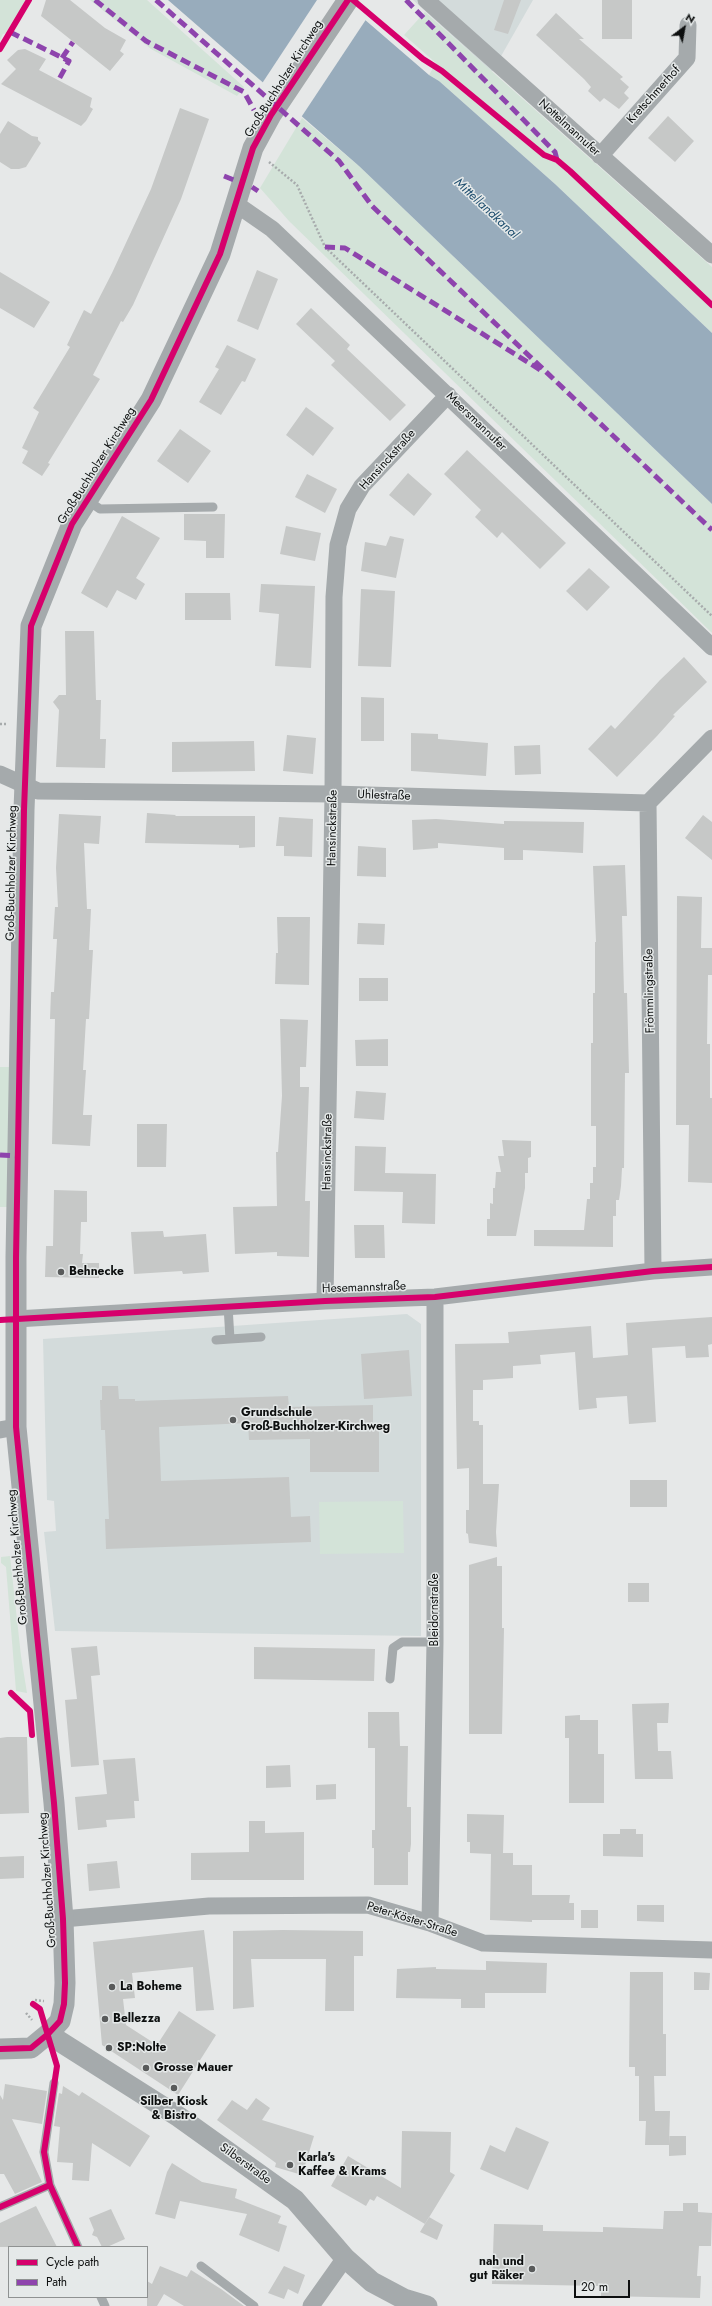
<!DOCTYPE html>
<html>
<head>
<meta charset="utf-8">
<style>
  body { margin:0 }
  #map { position:relative; width:712px; height:2306px; overflow:hidden; background:#e6e8e8; font-family:Jost,sans-serif }
  canvas { display:block }
  .legend { position:absolute; left:8px; top:2246px; width:140px; height:52px; box-sizing:border-box; background:#e5e9e9; border:1px solid #8f9292; margin:0; padding:5px 7px; list-style:none; font-size:12px; color:#0d0f0f }
  .legend li { display:flex; align-items:center; gap:8px; height:20px }
  .legend b { width:20px; border:1px solid #8f9292 }
  .north { position:absolute; left:664px; top:8px; width:40px; height:40px; -webkit-text-stroke:3px #e5e9e9; paint-order:stroke; rotate:32deg; font-size:11px; font-weight:700; line-height:16px; text-align:center; color:#0d0f0f }
  .north::after { content:''; display:block; margin:auto; width:14px; height:18px; background:#0d0f0f; clip-path:polygon(50% 0,100% 100%,50% 72%,0 100%) }
  .scale { position:absolute; left:574px; top:2280px; width:56px; height:18px; box-sizing:border-box; border:2px solid #0d0f0f; border-top:0; padding-left:5px; font-size:12px; line-height:14px; white-space:nowrap; color:#0d0f0f; -webkit-text-stroke:3px #e5e9e9; paint-order:stroke }
</style>
</head>
<body>
<div id="map">
<canvas width="712" height="2306"></canvas>
<ul class="legend">
<li><b style="height:5px;background:#d6006c"></b>Cycle path</li>
<li><b style="height:5px;background:#8e44ad"></b>Path</li>
</ul>
<div class="north">N</div>
<div class="scale">20 m</div>
</div>
<script>
const ctx = document.querySelector('canvas').getContext('2d');
ctx.lineJoin = 'round';
function fillPath(path, color) {
  ctx.fillStyle = color;
  ctx.fill(path, 'evenodd');
}
function toPath(rows) {
  const path = new Path2D();
  for (const r of rows) {
    path.moveTo(r[0], r[1]);
    for (let i = 2; i < r.length; i += 2) path.lineTo(r[i], r[i + 1]);
  }
  return path;
}
function trace(path, color, width, dash) {
  ctx.strokeStyle = color;
  ctx.lineWidth = width;
  ctx.lineCap = dash ? 'butt' : 'round';
  ctx.setLineDash(dash || []);
  ctx.stroke(path);
}
function write(font, color, halo, rows, align = 'center') {
  ctx.font = font + ' Jost,sans-serif';
  ctx.lineWidth = 3;
  ctx.setLineDash([]);
  ctx.textBaseline = 'middle';
  ctx.strokeStyle = halo;
  ctx.fillStyle = color;
  for (const [text, x, y, turn = 0] of rows) {
    ctx.save();
    ctx.translate(x, y);
    ctx.rotate((+turn || 0) * Math.PI / 180);
    ctx.textAlign = isNaN(turn) ? turn : align;
    if (halo) ctx.strokeText(text, 0, 0);
    ctx.fillText(text, 0, 0);
    ctx.restore();
  }
}
fillPath(toPath([
  [413,0,533,0,492,72],
  [407,1314,421,1324,421,1636,55,1631,44,1532,56,1531,54,1501,47,1500,43,1339]
]), '#d3dbdb');
fillPath(toPath([
  [0,0,26,0,7,33,3,34,0,40],
  [90,0,147,0,244,87,237,96,151,49],
  [425,12,712,267,712,333,555,184,439,81,429,75,436,63,404,35],
  [302,118,359,166,712,504,712,633,289,221,260,188],
  [0,1067,11,1067,11,1207,0,1207],
  [403,1501,404,1553,320,1554,319,1502],
  [10,1556,21,1656,27,1693,16,1691,6,1567,1,1563,1,1557]
]), '#d3e3d8');
fillPath(toPath([
  [168,0,342,0,429,75,439,81,555,184,712,333,712,504,359,166]
]), '#98acbc');
fillPath(toPath([
  [317,0,345,0,367,18,300,119,261,85]
]), '#e6e8e8');
fillPath(toPath([
  [46,0,70,0,105,28,126,40,120,51,124,54,110,71,41,16],
  [504,0,521,0,508,34,494,30],
  [602,0,632,0,632,39,602,39],
  [556,13,584,39,579,39,623,77,620,79,629,87,624,93,629,98,619,109,604,98,600,102,588,91,591,87,584,79,536,35],
  [25,49,46,59,39,70,92,98,90,107,93,109,86,121,81,126,1,84,16,69,7,60,18,50],
  [180,108,209,119,181,199,133,305,123,322,121,321,93,375,100,379,48,463,50,464,42,476,22,463,28,451,22,448,39,412,33,408,70,347,67,345,84,310,91,314,112,273,151,189],
  [668,116,694,141,675,162,648,138],
  [8,121,32,136,38,137,38,140,41,143,26,167,19,169,11,169,0,162,0,134],
  [257,270,278,279,258,330,237,321],
  [0,272,50,302,34,328,0,308],
  [311,308,350,345,347,349,406,405,390,421,331,365,335,361,296,324],
  [227,345,256,359,245,382,242,381,221,415,199,402,219,369,215,367],
  [306,407,334,428,313,456,286,435],
  [180,429,211,451,188,483,157,461],
  [467,450,566,543,540,569,502,532,497,538,475,517,481,510,444,474],
  [408,473,432,494,414,516,389,495],
  [307,474,337,489,325,513,295,497],
  [184,514,225,514,224,558,206,558,206,541,184,540],
  [122,516,160,538,136,578,145,584,136,600,117,590,107,608,81,593],
  [286,526,321,533,315,561,280,554],
  [390,536,404,539,396,578,361,571,365,542,386,546],
  [589,568,610,587,587,611,566,591],
  [261,584,315,586,311,668,275,666,279,614,259,612],
  [361,589,395,591,391,667,358,666],
  [185,593,230,593,231,620,185,620],
  [65,631,94,631,96,700,101,700,100,739,106,739,105,768,56,767,59,710,53,702,59,695,66,695],
  [684,657,707,682,673,715,675,716,657,736,617,777,588,749,611,725,615,729,660,680],
  [361,697,384,698,384,741,361,741],
  [411,733,438,734,438,739,488,743,486,776,411,771],
  [287,735,316,738,313,774,283,771],
  [254,741,255,771,172,772,172,742],
  [540,745,541,774,515,775,514,746],
  [147,813,176,815,175,816,255,816,255,847,239,848,239,845,145,843],
  [59,814,101,816,99,844,84,843,87,909,91,909,89,950,93,950,89,1019,86,1019,83,1070,86,1070,83,1115,92,1115,90,1146,52,1144,55,1019,50,1019,51,992,54,992,57,939,53,939,55,907,58,907,56,868],
  [703,815,712,822,712,860,685,838],
  [279,817,313,819,312,857,284,856,284,846,276,846],
  [436,819,504,824,504,821,584,822,583,853,523,850,523,860,504,860,504,848,438,843,438,848,413,850,412,820],
  [358,846,386,848,386,877,357,876],
  [625,865,627,916,622,916,624,993,627,993,629,1073,625,1073,624,1168,622,1168,621,1186,619,1200,616,1200,616,1216,613,1216,613,1247,534,1246,534,1230,584,1230,587,1199,590,1199,590,1183,593,1183,593,1167,596,1167,596,1126,591,1126,591,1043,593,1043,593,993,595,993,595,942,596,942,593,866],
  [677,896,702,897,701,948,712,948,712,975,708,975,707,1044,710,1044,710,1098,712,1098,712,1183,688,1182,689,1125,676,1125],
  [277,917,310,917,309,985,275,984,276,953,278,953],
  [358,923,385,924,384,945,357,944],
  [359,978,388,978,388,1001,359,1001],
  [280,1019,308,1020,306,1067,300,1067,300,1087,309,1087,305,1201,310,1201,309,1257,277,1256,277,1252,235,1254,233,1207,277,1206,276,1152,278,1152,282,1096],
  [388,1039,388,1066,356,1066,355,1040],
  [356,1091,386,1093,384,1120,354,1118],
  [137,1124,167,1124,166,1167,137,1167],
  [502,1140,531,1141,531,1157,528,1158,528,1173,525,1173,525,1188,516,1236,487,1236,487,1219,490,1219,490,1203,493,1204,493,1188,495,1188,496,1172,501,1172,498,1156,504,1156],
  [355,1146,386,1147,385,1173,436,1174,435,1224,402,1223,403,1192,354,1191],
  [54,1190,87,1191,87,1222,81,1222,80,1254,83,1254,82,1263,99,1263,99,1278,45,1277,46,1246,53,1246],
  [354,1225,384,1225,385,1258,355,1258],
  [163,1231,164,1237,206,1234,209,1272,183,1274,182,1271,134,1274,131,1232],
  [712,1317,712,1344,708,1345,709,1357,686,1358,685,1346,652,1348,656,1422,629,1424,627,1396,596,1398,597,1408,579,1410,575,1352,540,1355,541,1364,513,1366,513,1378,483,1380,483,1390,473,1390,473,1421,479,1421,479,1425,483,1425,483,1484,499,1484,496,1532,497,1547,469,1543,468,1534,466,1533,466,1510,469,1510,469,1468,457,1469,455,1344,509,1343,508,1332,591,1326,593,1358,628,1355,626,1323],
  [409,1350,412,1396,364,1399,361,1354],
  [102,1386,118,1386,119,1399,135,1399,135,1401,288,1396,289,1407,373,1405,373,1427,379,1427,379,1472,310,1472,310,1439,249,1440,248,1423,159,1427,161,1481,289,1477,291,1517,310,1516,311,1542,106,1549,105,1519,109,1519,105,1430,101,1430,100,1400,102,1400],
  [630,1480,667,1480,667,1507,630,1507],
  [497,1557,497,1566,502,1566,502,1628,504,1628,502,1734,469,1734,469,1565],
  [628,1583,649,1583,649,1602,628,1602],
  [97,1646,100,1675,91,1676,99,1765,71,1767,65,1700,77,1699,71,1648],
  [254,1647,375,1649,374,1681,254,1679],
  [669,1703,668,1723,657,1723,658,1751,671,1751,673,1779,635,1779,632,1704],
  [368,1712,399,1712,400,1746,408,1746,407,1807,411,1807,411,1844,410,1852,408,1852,408,1885,374,1885,374,1848,372,1848,372,1830,375,1830,375,1748,368,1748],
  [580,1715,580,1720,598,1720,598,1754,604,1754,604,1803,569,1803,569,1738,565,1738,565,1716],
  [7,1737,27,1737,29,1813,0,1814,0,1738],
  [135,1758,139,1801,134,1801,135,1818,106,1820,107,1827,78,1830,75,1797,107,1794,103,1760],
  [290,1765,291,1787,266,1788,266,1766],
  [336,1784,336,1799,316,1800,316,1785],
  [467,1814,504,1815,503,1853,513,1853,513,1865,532,1865,532,1895,570,1895,569,1903,574,1903,574,1920,532,1920,532,1922,490,1920,491,1854,470,1853,470,1842,467,1842],
  [249,1821,265,1821,265,1833,304,1832,304,1880,191,1880,191,1853,249,1852],
  [620,1829,636,1829,636,1834,643,1834,643,1857,603,1856,603,1834,620,1834],
  [24,1856,24,1878,0,1879,0,1857],
  [117,1861,120,1888,89,1891,87,1864],
  [637,1905,664,1905,664,1922,637,1921],
  [581,1910,598,1910,598,1928,581,1928],
  [204,1930,214,2010,196,2011,193,1967,132,1973,135,1998,123,1999,126,2025,157,2045,179,2011,216,2035,178,2095,102,2045,93,1942],
  [283,1930,363,1931,363,1956,354,1956,354,2011,325,2011,326,1959,251,1959,254,2007,233,2009,233,1931],
  [486,1961,547,1963,546,1993,485,1993,485,2008,461,2008,461,1999,396,1998,397,1969,436,1967,436,1969,486,1970],
  [630,1972,663,1972,663,2034,666,2034,666,2076,654,2076,655,2111,670,2111,669,2145,645,2145,646,2121,639,2121,639,2076,635,2076,635,2067,629,2067],
  [694,1972,710,1973,709,1990,694,1990],
  [5,2084,47,2091,42,2124,12,2119,42,2182,15,2194,4,2174,0,2174,0,2095,3,2100],
  [63,2086,79,2096,82,2092,150,2136,130,2167,92,2143,89,2181,72,2180,73,2163,57,2162,60,2127,54,2126,59,2093,62,2094],
  [256,2098,270,2108,262,2120,314,2136,302,2175,275,2167,276,2163,217,2120,232,2100,247,2110],
  [516,2127,549,2142,528,2190,480,2169,490,2145,505,2152],
  [402,2131,451,2132,450,2172,455,2175,425,2224,377,2196,374,2201,370,2199,366,2206,331,2186,348,2156,401,2188],
  [669,2136,686,2136,686,2155,669,2156],
  [172,2163,202,2182,237,2189,235,2198,281,2216,278,2223,287,2226,279,2252,239,2235,247,2214,180,2201,175,2219,155,2214,167,2172],
  [683,2203,698,2203,698,2212,712,2213,711,2246,699,2246,697,2276,701,2276,700,2298,601,2296,601,2286,492,2284,494,2224,543,2225,543,2231,603,2232,603,2227,663,2229,664,2211,683,2211],
  [36,2206,57,2247,0,2247,0,2223],
  [111,2209,125,2239,107,2247,102,2247,97,2237,92,2235,94,2230,89,2218],
  [429,2217,443,2225,437,2240,420,2232],
  [160,2266,187,2277,191,2270,221,2289,244,2306,184,2306,164,2294,157,2306,147,2306,147,2281,152,2284],
  [284,2266,305,2275,298,2294,288,2289,284,2299,268,2293]
]), '#c6c8c7');
trace(toPath([
  [269,162,297,185,325,247,712,616],
  [0,724,8,724],
  [35,2000,44,2001],
  [26,2013,32,2020]
]), '#a7abac', 2.5, [2, 2]);
trace(toPath([
  [87,500,100,509,213,507],
  [228,1306,230,1339,261,1337],
  [216,1340,230,1339],
  [390,1679,393,1648,402,1642,435,1642],
  [54,2083,44,2152,50,2185,78,2247],
  [0,2207,50,2185],
  [201,2266,254,2306],
  [101,2297,105,2306]
]), '#a5aaac', 9);
trace(toPath([
  [426,0,712,255],
  [600,156,687,58,688,25],
  [236,204,272,229,712,647],
  [0,774,38,791,333,794,648,803],
  [653,1271,648,803,712,738],
  [325,1301,333,794,334,597,338,545,348,509,362,486,448,395],
  [16,1319,325,1301,435,1297,653,1271,712,1267],
  [0,1430,16,1427],
  [63,1919,209,1906,368,1905,430,1923,483,1943,712,1950],
  [430,1923,435,1642,435,1297],
  [311,2306,345,2258]
]), '#a5aaac', 17);
trace(toPath([
  [48,2034,179,2117,295,2200,345,2258,372,2282,404,2299,427,2306],
  [0,2049,31,2048,48,2034,60,2021,64,2004,65,1983,63,1919,54,1803,16,1427,16,1257,24,810,31,626,72,524,151,400,220,254,253,148,271,115,348,0]
]), '#a5aaac', 21);
trace(toPath([
  [95,0,146,41,244,92,254,110],
  [156,0,339,161,372,206,712,530],
  [406,0,555,152,557,160],
  [10,32,69,61,58,81],
  [62,58,73,42],
  [224,176,234,180],
  [252,187,258,191],
  [325,247,345,248,542,371],
  [0,1155,18,1156]
]), '#8e44ad', 5, [10, 5]);
trace(toPath([
  [353,0,423,59,442,71,544,155,557,160,570,171,712,305],
  [0,49,29,0],
  [0,1320,325,1301,435,1297,653,1271,712,1267],
  [11,1693,30,1711,32,1735],
  [33,2004,40,2009,57,2066,44,2152,50,2185,78,2247],
  [0,2049,31,2048,48,2034,60,2021,64,2004,65,1983,63,1919,54,1803,16,1427,16,1257,24,810,31,626,72,524,151,400,220,254,253,148,271,115,348,0],
  [0,2207,50,2185]
]), '#d6006c', 6);
for (const [x, y, r, color] of [
  [61,1272,4,"#595b5b"],
  [233,1420,4,"#595b5b"],
  [112,1987,4,"#595b5b"],
  [105,2019,4,"#595b5b"],
  [109,2048,4,"#595b5b"],
  [146,2068,4,"#595b5b"],
  [174,2088,4,"#595b5b"],
  [290,2165,4,"#595b5b"],
  [532,2269,4,"#595b5b"]
]) {
  const dot = new Path2D();
  dot.arc(x, y, r, 0, 2 * Math.PI);
  ctx.fillStyle = color;
  ctx.fill(dot);
  trace(dot, '#e5e9e9', 1.5);
}
write('12px', '#0d0f0f', '#e5e9e9', [
  ["Groß-Buchholzer Kirchweg",284,79,-58],
  ["Kretschmerhof",654,95,-48],
  ["Nottelmannufer",569,128,42],
  ["Meersmannufer",476,422,44],
  ["Hansinckstraße",388,460,-48],
  ["Groß-Buchholzer Kirchweg",97,466,-58],
  ["Uhlestraße",384,796,2],
  ["Hansinckstraße",333,828,-89],
  ["Groß-Buchholzer Kirchweg",12,873,-89],
  ["Frömmlingstraße",650,991,-91],
  ["Hansinckstraße",328,1152,-89],
  ["Hesemannstraße",364,1288,-2],
  ["Groß-Buchholzer Kirchweg",18,1557,-95],
  ["Bleidornstraße",435,1610,-90],
  ["Groß-Buchholzer Kirchweg",48,1880,-94],
  ["Peter-Köster-Straße",412,1920,17],
  ["Silberstraße",245,2164,36]
]);
write('bold 12px', '#0d0f0f', '#e5e9e9', [
  ["Behnecke",69,1272],
  ["Grundschule",241,1413],
  ["Groß-Buchholzer-Kirchweg",241,1427],
  ["La Boheme",120,1987],
  ["Bellezza",113,2019],
  ["SP:Nolte",117,2048],
  ["Grosse Mauer",154,2068],
  ["Silber Kiosk",174,2102,"center"],
  ["& Bistro",174,2116,"center"],
  ["Karla's",298,2158],
  ["Kaffee & Krams",298,2172],
  ["nah und",524,2262,"right"],
  ["gut Räker",524,2276,"right"]
], 'left');
write('italic 13px', '#1c4c6d', '#e5e9e9', [
  ["Mittellandkanal",486,209,43]
]);
</script>
</body>
</html>
